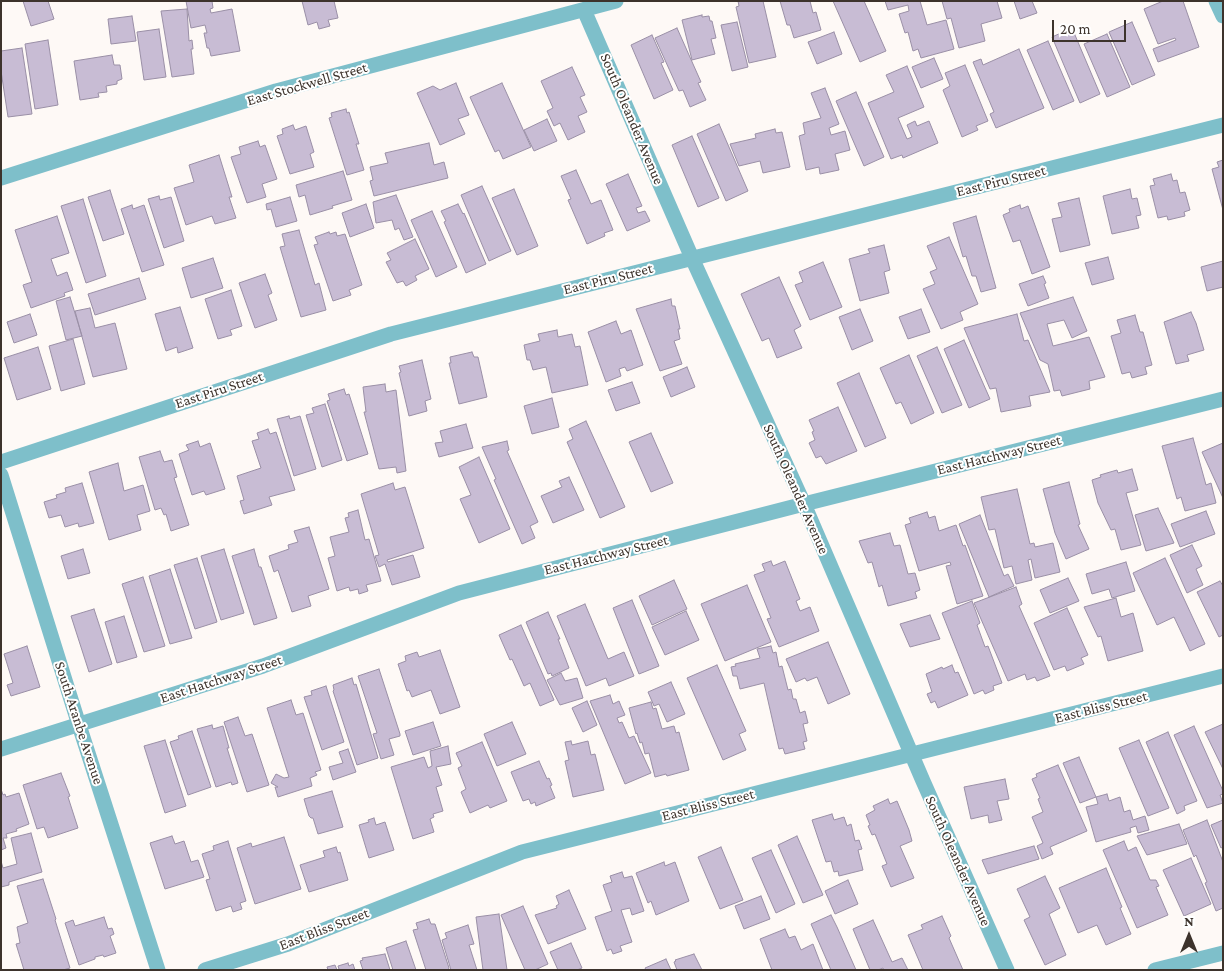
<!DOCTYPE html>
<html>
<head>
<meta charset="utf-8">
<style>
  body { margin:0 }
  #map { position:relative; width:1224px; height:971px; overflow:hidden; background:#fef9f6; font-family:"Crimson Pro",serif }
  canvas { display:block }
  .frame { position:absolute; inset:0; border:2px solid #3d332c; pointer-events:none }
  .north { position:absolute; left:1164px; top:911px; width:50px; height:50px; -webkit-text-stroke:4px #fff; paint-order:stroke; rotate:0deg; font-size:14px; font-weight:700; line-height:20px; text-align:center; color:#3d332c }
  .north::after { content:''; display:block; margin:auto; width:18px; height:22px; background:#3d332c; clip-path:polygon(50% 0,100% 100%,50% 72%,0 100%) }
  .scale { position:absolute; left:1052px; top:20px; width:74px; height:22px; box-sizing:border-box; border:2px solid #3d332c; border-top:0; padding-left:6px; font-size:15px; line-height:18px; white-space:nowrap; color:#3d332c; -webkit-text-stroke:4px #fff; paint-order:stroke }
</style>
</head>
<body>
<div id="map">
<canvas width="1224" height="971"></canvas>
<div class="frame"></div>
<div class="north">N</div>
<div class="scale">20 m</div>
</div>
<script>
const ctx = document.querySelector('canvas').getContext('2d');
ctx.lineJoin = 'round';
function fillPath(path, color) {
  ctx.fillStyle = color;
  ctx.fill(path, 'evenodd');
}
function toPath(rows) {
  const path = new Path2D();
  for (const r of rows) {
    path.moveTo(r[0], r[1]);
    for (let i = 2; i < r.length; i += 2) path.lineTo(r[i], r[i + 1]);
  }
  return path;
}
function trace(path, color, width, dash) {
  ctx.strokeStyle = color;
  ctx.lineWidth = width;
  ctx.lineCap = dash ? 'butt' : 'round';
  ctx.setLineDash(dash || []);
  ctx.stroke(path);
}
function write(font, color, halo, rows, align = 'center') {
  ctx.font = font + ' "Crimson Pro",serif';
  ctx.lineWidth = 4;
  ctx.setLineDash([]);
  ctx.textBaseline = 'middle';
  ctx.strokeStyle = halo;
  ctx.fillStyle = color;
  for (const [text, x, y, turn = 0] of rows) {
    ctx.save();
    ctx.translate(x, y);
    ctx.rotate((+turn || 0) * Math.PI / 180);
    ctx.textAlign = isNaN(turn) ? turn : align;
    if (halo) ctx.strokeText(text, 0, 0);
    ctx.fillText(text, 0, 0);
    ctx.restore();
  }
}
const building = toPath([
  [23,1,48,1,54,19,31,26,23,1],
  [186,1,212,1,213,8,210,9,211,13,232,9,240,51,211,56,209,48,207,48,204,33,207,33,205,25,191,28,186,1],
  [302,1,334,1,338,18,328,20,330,26,319,29,317,22,308,25,302,1],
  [738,1,763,1,776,57,749,63,736,7,739,6,738,1],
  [780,1,810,1,813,13,816,12,821,30,794,38,790,25,787,25,780,1],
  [833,1,864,1,886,51,860,62,833,1],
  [885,1,920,1,927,25,946,20,954,49,921,58,918,49,913,51,908,32,905,33,899,14,909,11,908,5,888,10,885,1],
  [942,1,997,1,1002,18,981,24,985,41,959,48,951,18,947,19,942,1],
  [1014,1,1032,1,1037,13,1020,19,1014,1],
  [1163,1,1183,1,1199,47,1158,62,1153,49,1176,40,1175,38,1158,44,1144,9,1163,1],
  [187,9,189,41,192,40,193,49,191,49,194,74,172,77,161,11,187,9],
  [702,15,702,17,709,16,710,21,712,21,716,38,711,39,715,54,692,60,682,20,702,15],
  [132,16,136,41,111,44,108,19,132,16],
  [737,22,748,67,732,71,721,25,737,22],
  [1132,22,1155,75,1132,85,1109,32,1132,22],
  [677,28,701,82,698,83,706,100,690,107,683,90,679,91,655,38,677,28],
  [1072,28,1100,94,1080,103,1052,37,1072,28],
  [159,29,166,77,144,80,137,32,159,29],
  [834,32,842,54,817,64,808,42,834,32],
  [1107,34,1130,87,1107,97,1084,44,1107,34],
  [652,35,664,62,661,63,673,90,654,99,631,45,652,35],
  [48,40,58,105,35,109,25,44,48,40],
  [1048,41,1074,101,1053,110,1027,50,1048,41],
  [22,48,32,114,8,117,1,71,1,51,22,48],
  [1019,49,1044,108,996,128,990,114,994,112,973,62,981,59,983,65,1019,49],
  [112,55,114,65,120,65,122,79,117,81,117,84,106,86,107,92,98,93,99,97,80,100,74,61,112,55],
  [934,58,943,79,921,88,912,67,934,58],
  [965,65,988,121,976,126,978,130,962,137,943,90,950,86,945,73,965,65],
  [907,66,924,107,898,118,907,139,912,137,907,125,915,121,917,126,929,121,938,143,903,158,902,155,891,159,868,103,894,92,886,75,907,66],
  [572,67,585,95,580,97,587,112,578,116,585,132,568,140,560,123,554,126,547,111,553,108,541,81,572,67],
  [456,83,469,115,458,119,465,134,440,145,417,93,433,86,440,90,456,83],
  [502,83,531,147,503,159,499,150,495,152,470,97,502,83],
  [825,88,839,124,829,128,831,135,845,131,850,150,835,154,839,170,820,174,819,167,806,170,799,136,805,134,803,123,821,118,811,93,825,88],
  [856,92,884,157,864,166,836,101,856,92],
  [346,109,347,113,349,112,359,144,356,144,364,170,347,175,329,118,332,117,331,113,346,109],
  [547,119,557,141,534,151,524,130,547,119],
  [719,124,748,191,726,201,697,134,719,124],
  [293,125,295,130,306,126,314,152,310,154,314,167,290,174,277,136,283,134,282,129,293,125],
  [775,129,776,133,782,132,790,167,763,173,760,161,739,166,730,144,756,138,755,134,775,129],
  [692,136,719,198,698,207,672,145,692,136],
  [258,141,260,147,265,145,277,179,262,184,266,197,247,203,231,157,241,154,239,147,258,141],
  [429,143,434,165,444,162,448,178,374,196,370,181,373,180,370,167,388,163,385,153,429,143],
  [219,155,232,197,229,197,236,218,215,224,212,216,186,225,174,188,194,182,189,165,219,155],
  [1223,160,1223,210,1212,169,1219,167,1217,162,1223,160],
  [576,170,591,204,601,200,613,230,604,233,605,236,587,244,568,200,571,199,561,176,576,170],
  [343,171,352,200,332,206,333,208,310,215,305,195,299,197,296,185,343,171],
  [628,174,642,206,636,208,638,213,645,211,650,221,627,231,606,184,628,174],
  [1171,174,1173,181,1177,180,1180,193,1185,192,1190,210,1184,212,1185,216,1168,220,1167,216,1158,218,1150,186,1155,185,1153,179,1171,174],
  [482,186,511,251,489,261,461,195,482,186],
  [514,189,538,246,517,255,492,198,514,189],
  [1130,189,1132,199,1137,198,1141,215,1136,216,1139,228,1112,234,1103,196,1130,189],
  [110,190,124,234,103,241,88,197,110,190],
  [396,195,413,237,404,240,399,228,395,230,392,220,376,223,373,202,396,195],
  [159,196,160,200,171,197,184,241,164,248,148,199,159,196],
  [290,197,297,221,276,227,271,209,267,210,266,204,290,197],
  [1079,198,1090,245,1060,252,1052,219,1062,217,1058,203,1079,198],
  [83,199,106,276,86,283,61,206,83,199],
  [366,204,374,228,350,237,342,213,366,204],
  [458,204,463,214,464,213,486,264,466,273,444,222,446,221,441,211,458,204],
  [132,205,133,209,144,205,164,265,142,272,121,209,132,205],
  [1020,205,1021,209,1028,206,1050,267,1032,274,1020,240,1013,242,1003,215,1010,212,1009,209,1020,205],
  [432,211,457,267,436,277,411,220,432,211],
  [57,216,69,253,51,259,57,276,67,272,73,290,64,293,65,296,31,308,23,285,32,282,15,230,57,216],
  [976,216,996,288,981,292,976,276,972,276,966,256,963,257,953,223,976,216],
  [299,230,315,285,319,283,326,310,301,317,280,247,285,246,282,234,299,230],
  [329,232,330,234,336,232,337,236,345,234,362,285,349,290,351,295,333,301,314,245,318,244,315,237,329,232],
  [949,237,978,304,960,312,963,320,941,329,923,289,935,284,930,272,937,269,927,246,949,237],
  [415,239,429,269,415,276,417,280,406,286,403,281,397,283,386,262,391,260,387,253,415,239],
  [884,245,890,270,884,272,889,293,860,301,849,259,870,253,868,249,884,245],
  [1108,257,1114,279,1092,285,1085,263,1108,257],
  [213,258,223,288,191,298,182,268,213,258],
  [1223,261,1223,287,1207,291,1201,267,1223,261],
  [823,262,842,307,810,320,795,285,803,282,799,272,823,262],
  [265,274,272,293,268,295,277,320,255,328,239,283,265,274],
  [1043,276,1046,283,1044,284,1049,298,1028,306,1019,284,1043,276],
  [779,277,801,326,794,330,802,348,777,358,769,338,762,341,741,294,779,277],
  [139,278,146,299,95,315,88,294,139,278],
  [231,290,242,326,230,330,232,335,218,339,205,299,231,290],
  [70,297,82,336,66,340,56,301,70,297],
  [1073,297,1087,331,1072,338,1064,320,1047,324,1053,346,1089,337,1105,377,1089,381,1090,389,1062,396,1060,390,1054,391,1048,364,1040,360,1020,313,1073,297],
  [671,299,672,306,675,306,680,329,678,329,680,339,674,341,682,364,660,371,636,309,671,299],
  [180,307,193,348,178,353,177,347,166,351,155,314,180,307],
  [90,308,95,328,115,323,127,369,93,377,75,311,90,308],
  [860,309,873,341,852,350,839,317,860,309],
  [921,309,930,332,908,339,899,317,921,309],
  [1191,312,1196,323,1204,350,1187,355,1189,361,1176,364,1164,322,1191,312],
  [30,314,37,335,14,343,7,322,30,314],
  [1017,314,1024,341,1028,340,1050,392,1029,396,1031,406,1001,412,996,388,990,389,964,328,1017,314],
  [1135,315,1140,332,1143,332,1152,365,1145,367,1147,374,1132,378,1130,372,1122,374,1111,336,1121,333,1117,320,1135,315],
  [616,321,621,334,631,330,643,365,627,371,625,367,619,369,621,376,606,382,588,332,616,321],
  [557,330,558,337,572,334,575,347,580,346,588,385,552,393,546,367,533,370,530,360,527,360,524,345,540,341,538,334,557,330],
  [73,339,85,384,61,391,49,346,73,339],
  [964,340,990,399,969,408,944,349,964,340],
  [38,347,51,389,17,400,4,358,38,347],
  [937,347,962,405,942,413,917,356,937,347],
  [472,352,474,357,478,357,487,397,459,404,449,363,451,363,450,357,472,352],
  [909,355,934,413,911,424,901,402,896,404,880,368,909,355],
  [422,360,431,399,425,401,427,411,409,416,399,373,401,372,399,366,422,360],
  [687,367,695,387,671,397,663,377,687,367],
  [859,373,886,438,865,447,837,383,859,373],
  [632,382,640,403,616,411,608,390,632,382],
  [385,384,386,392,396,390,406,471,397,473,396,467,379,469,364,412,366,412,363,387,385,384],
  [344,389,346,395,349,394,368,454,347,461,327,401,330,400,328,394,344,389],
  [552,398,559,427,532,434,524,406,552,398],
  [325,404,342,460,322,467,306,415,314,413,312,408,325,404],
  [838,407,857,451,826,464,821,456,816,458,809,443,815,440,812,432,814,431,809,420,838,407],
  [289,416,290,419,300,416,316,469,294,476,277,419,289,416],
  [586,421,625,507,600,518,567,442,573,439,569,429,586,421],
  [466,424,473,448,439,457,435,443,443,442,440,431,466,424],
  [268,429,270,434,276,432,295,490,269,497,272,505,244,514,240,501,244,500,237,476,261,468,252,441,259,439,257,433,268,429],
  [651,433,673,483,651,492,629,442,651,433],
  [1193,438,1206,485,1211,483,1216,503,1185,511,1181,497,1177,499,1162,446,1193,438],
  [198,441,200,447,210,443,225,489,206,495,204,491,192,495,179,454,189,450,186,445,198,441],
  [507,441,509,450,507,451,538,522,530,526,535,538,522,544,494,480,496,479,482,447,507,441],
  [1223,443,1223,498,1202,452,1223,443],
  [160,451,164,462,172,460,177,477,174,478,189,525,171,531,166,514,164,515,161,508,155,510,139,457,160,451],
  [479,457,510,529,479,543,460,499,471,495,459,467,479,457],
  [118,463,124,491,143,485,150,511,137,515,141,530,109,540,89,472,118,463],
  [1132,469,1138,490,1126,493,1141,545,1121,550,1115,529,1111,530,1098,503,1092,480,1101,477,1100,475,1117,470,1118,473,1132,469],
  [569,477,584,510,553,523,541,496,562,487,559,481,569,477],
  [1069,482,1080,524,1078,525,1089,549,1066,559,1055,533,1043,489,1069,482],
  [82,483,94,523,79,527,78,523,65,527,61,515,49,518,44,502,57,498,56,495,66,492,65,488,82,483],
  [393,483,395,490,405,487,424,548,387,560,388,562,413,555,420,577,392,585,385,564,379,567,375,556,379,555,361,494,393,483],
  [1017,489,1030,544,1034,543,1035,547,1053,543,1060,572,1035,578,1031,559,1028,560,1032,580,1016,584,1012,566,1004,568,995,529,989,530,981,497,1017,489],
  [1158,508,1174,543,1146,551,1135,515,1158,508],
  [358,510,365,540,369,539,381,581,366,585,368,591,359,594,358,589,350,591,349,587,337,591,328,558,335,556,330,537,349,532,345,518,349,517,348,513,358,510],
  [1206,511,1215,534,1180,547,1171,524,1206,511],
  [927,512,929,518,935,516,939,531,956,525,963,546,965,545,983,596,957,604,946,566,951,565,950,562,919,571,905,525,911,523,909,518,927,512],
  [980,515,1004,576,1008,574,1014,586,989,597,959,524,980,515],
  [309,527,329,589,308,596,311,606,292,612,278,570,274,572,269,556,289,549,288,545,298,542,294,531,309,527],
  [890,533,894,546,900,545,908,574,915,573,920,590,915,592,917,598,888,606,882,585,879,587,872,562,868,563,859,541,890,533],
  [1192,545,1202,566,1196,569,1203,585,1187,593,1170,555,1192,545],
  [83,549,90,573,68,579,61,556,83,549],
  [224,549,244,613,221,620,201,556,224,549],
  [254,549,259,567,261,567,277,618,254,625,232,556,254,549],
  [197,558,217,622,195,629,174,565,197,558],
  [1165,558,1205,644,1190,651,1174,617,1157,625,1133,573,1165,558],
  [771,561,773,566,785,561,800,599,796,601,800,611,810,607,819,631,779,647,767,619,771,618,754,575,765,571,762,564,771,561],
  [1126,562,1135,591,1112,598,1109,589,1092,594,1086,574,1126,562],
  [170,569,192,638,170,644,149,576,170,569],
  [143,577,165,646,144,652,122,584,143,577],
  [1068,578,1079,601,1050,613,1040,590,1068,578],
  [674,580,687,609,652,625,639,596,674,580],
  [1220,581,1223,586,1223,635,1219,637,1197,592,1220,581],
  [747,585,771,642,725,661,701,604,747,585],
  [1016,587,1022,604,1019,606,1050,676,1037,681,1035,677,1027,680,1025,674,1008,681,974,603,1016,587],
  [1116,598,1121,617,1133,613,1143,651,1108,661,1101,636,1098,637,1084,607,1116,598],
  [632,600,659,666,639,674,613,608,632,600],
  [972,601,980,623,977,625,985,647,988,646,1002,683,993,686,994,690,985,694,983,690,974,694,942,613,972,601],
  [585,604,608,659,624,652,634,676,609,686,606,678,586,686,557,616,585,604],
  [1067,608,1088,655,1081,658,1084,664,1067,671,1065,666,1054,670,1034,623,1067,608],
  [94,609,112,664,89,672,71,616,94,609],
  [686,611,699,640,665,655,652,627,686,611],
  [548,612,560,639,558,639,569,668,552,676,551,673,548,674,526,622,548,612],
  [930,615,940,639,910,647,900,624,930,615],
  [124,616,137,657,117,663,105,622,124,616],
  [521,625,554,700,540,706,530,683,524,686,512,659,510,660,499,635,521,625],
  [828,642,850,694,828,704,817,677,807,681,805,678,796,682,786,659,828,642],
  [27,646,40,687,11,696,7,685,13,683,4,654,27,646],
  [771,646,773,653,776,652,779,667,782,666,788,690,791,689,793,699,796,699,800,713,805,711,808,723,803,724,807,741,803,742,805,749,785,754,783,748,779,749,764,683,740,689,737,676,733,676,731,667,736,666,735,664,760,658,757,649,771,646],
  [440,650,460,707,440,714,431,690,412,697,409,690,407,691,398,664,406,661,405,656,417,652,419,657,440,650],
  [717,665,746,731,739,734,746,750,723,760,687,678,717,665],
  [952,665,955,673,958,672,968,695,938,708,935,701,931,703,927,694,932,692,926,674,942,667,943,669,952,665],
  [379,669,400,734,400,736,389,739,394,755,381,759,373,734,377,733,358,676,379,669],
  [561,673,565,681,577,678,583,698,560,705,547,680,561,673],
  [352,678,354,685,356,684,378,758,357,765,333,691,334,690,333,685,352,678],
  [671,682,685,714,667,722,659,704,654,706,648,692,671,682],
  [326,686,344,742,322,750,304,697,312,695,311,691,326,686],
  [610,695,613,704,619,701,621,706,625,715,617,718,619,723,622,722,629,738,634,736,651,773,625,784,590,701,610,695],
  [291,700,296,715,303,713,321,770,315,772,317,775,310,778,312,786,278,797,275,787,278,787,271,783,276,774,284,778,289,777,267,708,291,700],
  [587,701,597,725,583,732,572,708,587,701],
  [651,702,653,709,656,708,662,729,674,726,676,733,679,732,689,770,667,776,666,774,655,777,649,753,645,754,642,742,640,743,637,733,636,734,629,708,651,702],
  [238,717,245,736,252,734,269,785,247,792,224,722,238,717],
  [433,722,441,746,413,755,405,731,433,722],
  [512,722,526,754,497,766,484,734,512,722],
  [1223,724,1223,769,1205,732,1223,724],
  [212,725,213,729,223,726,229,748,227,748,238,783,232,785,231,782,216,787,197,729,212,725],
  [1194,726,1223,791,1223,794,1220,795,1223,803,1207,808,1174,735,1194,726],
  [192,731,211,787,188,795,170,742,179,739,178,736,192,731],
  [1168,732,1197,801,1184,806,1185,810,1177,814,1146,742,1168,732],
  [165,740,186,806,165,813,144,746,165,740],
  [1139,740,1169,808,1148,816,1119,748,1139,740],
  [571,741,572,745,588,741,591,755,595,754,604,790,573,797,565,761,569,760,565,742,571,741],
  [482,742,507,801,490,808,488,805,470,813,461,792,466,789,458,768,462,766,456,753,482,742],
  [448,746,451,764,436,767,442,785,436,787,443,811,433,814,434,817,430,819,434,832,413,839,391,767,424,757,428,768,432,766,430,751,448,746],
  [348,749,356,772,333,780,329,767,343,763,339,752,348,749],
  [1079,757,1096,797,1080,803,1063,763,1079,757],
  [539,761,547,779,549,778,552,785,550,786,555,798,536,806,535,802,531,804,529,799,523,801,511,772,539,761],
  [1058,765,1087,831,1050,847,1053,854,1042,859,1037,846,1043,843,1032,817,1043,812,1038,799,1040,798,1032,779,1037,777,1036,774,1058,765],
  [61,773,70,796,68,797,78,828,48,838,44,827,37,829,23,785,61,773],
  [1005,779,1009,799,997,801,1002,820,989,823,988,815,971,819,964,787,1005,779],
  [1,789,3,795,5,794,6,797,19,793,29,824,16,829,17,831,6,834,7,838,3,838,6,848,1,850,1,789],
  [332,791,343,827,318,834,313,818,311,818,309,816,304,799,332,791],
  [1107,794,1109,801,1120,797,1124,812,1130,810,1133,820,1145,816,1149,830,1138,833,1136,826,1130,828,1131,832,1096,842,1086,807,1098,804,1096,797,1107,794],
  [888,799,890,804,897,801,909,830,912,841,900,846,914,878,891,887,882,866,887,864,875,834,872,835,868,826,870,825,866,815,875,810,873,806,888,799],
  [832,814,834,820,844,817,847,826,851,824,855,841,859,840,862,849,858,850,863,870,839,876,838,871,834,872,831,861,826,862,812,820,832,814],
  [374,818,376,825,385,822,394,850,369,858,359,825,369,822,368,820,374,818],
  [1207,820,1223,862,1223,908,1216,911,1205,883,1207,882,1196,855,1194,857,1183,830,1207,820],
  [1223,820,1223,847,1221,848,1211,825,1223,820],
  [1179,824,1187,844,1147,855,1137,836,1179,824],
  [31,833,42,872,9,882,9,885,1,887,1,861,3,868,17,864,11,838,31,833],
  [172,836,175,844,184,841,191,862,198,860,204,877,165,889,150,843,172,836],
  [797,836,823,895,803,903,778,845,797,836],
  [284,837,301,889,255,904,237,848,251,843,252,847,284,837],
  [228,841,246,901,240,903,242,909,233,912,231,906,216,911,206,880,210,879,202,854,214,850,213,846,228,841],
  [1124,841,1128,851,1136,847,1150,880,1156,880,1159,886,1156,887,1168,915,1137,928,1103,850,1124,841],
  [1034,846,1039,859,988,874,982,860,1034,846],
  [336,847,338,853,340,852,348,880,309,892,300,865,325,857,323,851,336,847],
  [721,847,743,900,720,909,698,857,721,847],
  [771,850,795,904,776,913,752,858,771,850],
  [1191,858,1211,904,1184,916,1163,870,1191,858],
  [664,862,665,866,675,862,689,901,656,915,651,901,648,903,636,873,664,862],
  [1106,868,1122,907,1120,908,1131,934,1106,945,1097,925,1078,933,1059,888,1106,868],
  [622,872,624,878,632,876,644,911,632,915,630,908,621,910,632,942,620,946,622,951,613,954,611,949,607,951,595,917,612,911,603,885,612,882,610,876,622,872],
  [1045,876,1060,908,1049,914,1066,955,1045,965,1024,920,1030,917,1017,889,1045,876],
  [43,879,56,919,55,920,70,968,63,970,24,970,16,944,20,943,17,927,28,923,17,886,43,879],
  [848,880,858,904,835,914,825,891,848,880],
  [569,890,586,929,548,944,535,915,557,908,556,906,559,904,556,896,569,890],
  [761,896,770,919,744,929,735,906,761,896],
  [523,906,548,964,535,970,525,970,501,915,523,906],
  [499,914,507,970,483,970,476,917,499,914],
  [831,915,837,927,856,970,831,970,811,924,831,915],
  [942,916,951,936,949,938,963,970,923,970,908,935,923,929,921,925,942,916],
  [104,917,108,929,112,928,114,934,110,936,116,953,104,957,103,955,95,957,95,959,79,965,65,923,73,920,75,926,104,917],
  [429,919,431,924,435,924,449,968,448,970,426,970,413,930,418,929,416,923,429,919],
  [873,920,892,962,902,958,908,970,884,970,883,968,878,970,870,970,853,929,873,920],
  [468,925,474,944,469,945,477,970,451,970,442,940,447,938,445,933,468,925],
  [785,929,789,938,795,936,801,950,813,944,823,970,772,970,760,939,785,929],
  [406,941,416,970,393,970,386,948,406,941],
  [571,943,582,968,577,970,558,970,550,952,571,943],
  [385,954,390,970,363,970,360,961,363,960,362,958,385,954],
  [694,954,702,970,677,970,674,962,676,961,675,960,694,954],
  [666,959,671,970,646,970,645,968,666,959],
  [348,963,349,966,353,964,355,970,328,970,327,967,335,965,337,970,339,969,338,966,348,963]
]);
fillPath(building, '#c8bcd4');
trace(building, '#9a8fa6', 1);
trace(toPath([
  [1216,1,1223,16],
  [584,10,692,258,804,504,923,781,1007,970],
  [1,178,276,91,616,1],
  [1,462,391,334,1223,125],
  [1,475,79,725,158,970],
  [1,749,263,666,459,593,804,504,1223,399],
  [205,970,288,944,522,852,1223,676],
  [1155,970,1223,953]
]), '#7ebfca', 15);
write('15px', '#3d332c', '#fff', [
  ["East Stockwell Street",307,84,-16],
  ["South Oleander Avenue",632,119,67],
  ["East Piru Street",1001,181,-14],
  ["East Piru Street",608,279,-14],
  ["East Piru Street",219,390,-18],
  ["East Hatchway Street",999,455,-14],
  ["South Oleander Avenue",796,489,66],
  ["East Hatchway Street",606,555,-14],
  ["East Hatchway Street",221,679,-18],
  ["East Bliss Street",1101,707,-14],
  ["South Aranbe Avenue",79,723,72],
  ["East Bliss Street",708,805,-14],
  ["South Oleander Avenue",958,861,66],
  ["East Bliss Street",324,929,-21]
]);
</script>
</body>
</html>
